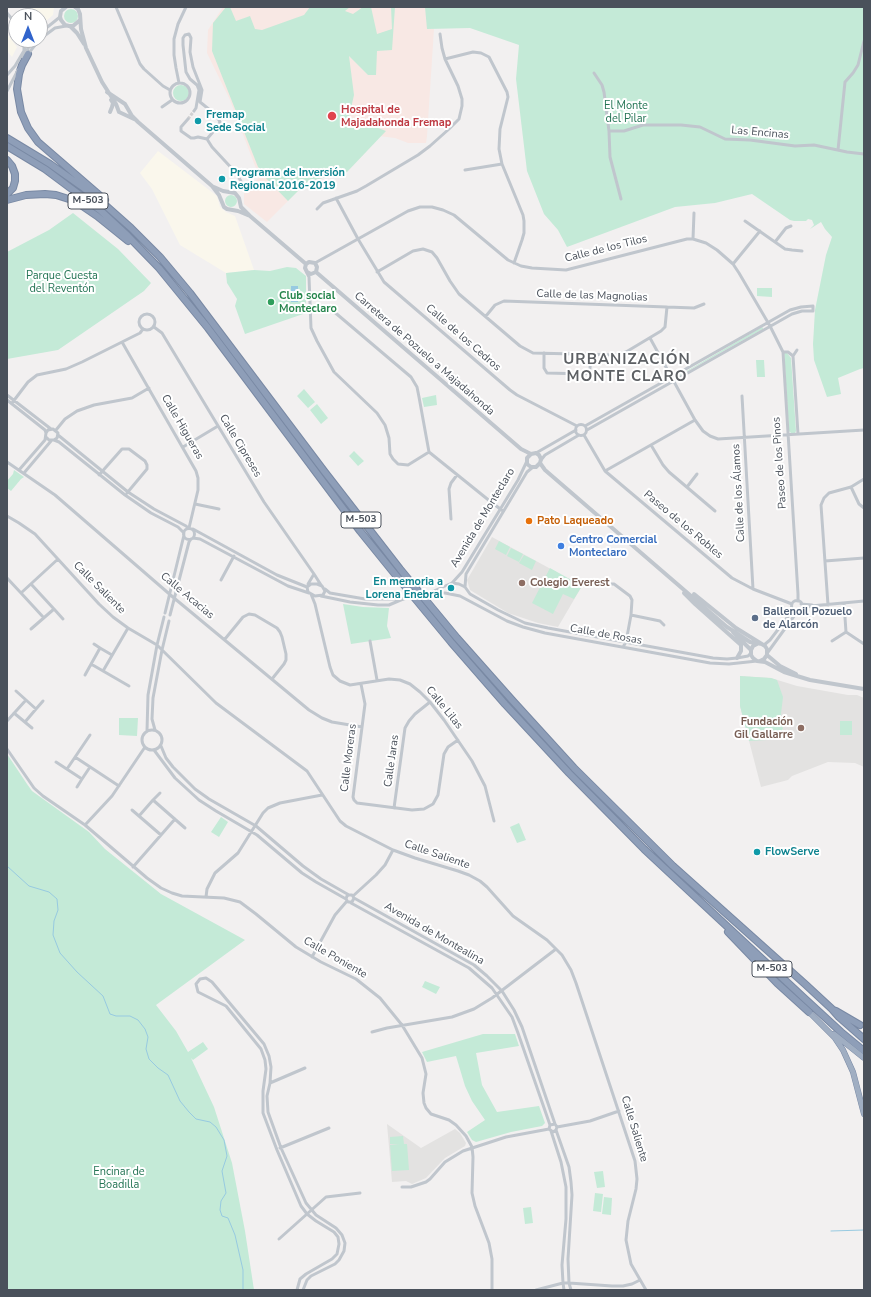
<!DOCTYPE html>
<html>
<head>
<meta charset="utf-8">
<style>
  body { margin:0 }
  #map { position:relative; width:871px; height:1297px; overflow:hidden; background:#f2f0f0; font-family:"Nunito Sans",sans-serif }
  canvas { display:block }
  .frame { position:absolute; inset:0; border:8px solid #4a515b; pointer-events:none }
  .north { position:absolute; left:8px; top:8px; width:40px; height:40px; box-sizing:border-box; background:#fff; border:1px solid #b7b9bd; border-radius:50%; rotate:0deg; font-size:11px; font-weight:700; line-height:16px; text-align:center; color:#4a515b }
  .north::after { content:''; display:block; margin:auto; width:14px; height:18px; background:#3164cc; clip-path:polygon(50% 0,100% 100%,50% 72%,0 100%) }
</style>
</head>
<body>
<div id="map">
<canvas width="871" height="1297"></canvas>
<div class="frame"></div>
<div class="north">N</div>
</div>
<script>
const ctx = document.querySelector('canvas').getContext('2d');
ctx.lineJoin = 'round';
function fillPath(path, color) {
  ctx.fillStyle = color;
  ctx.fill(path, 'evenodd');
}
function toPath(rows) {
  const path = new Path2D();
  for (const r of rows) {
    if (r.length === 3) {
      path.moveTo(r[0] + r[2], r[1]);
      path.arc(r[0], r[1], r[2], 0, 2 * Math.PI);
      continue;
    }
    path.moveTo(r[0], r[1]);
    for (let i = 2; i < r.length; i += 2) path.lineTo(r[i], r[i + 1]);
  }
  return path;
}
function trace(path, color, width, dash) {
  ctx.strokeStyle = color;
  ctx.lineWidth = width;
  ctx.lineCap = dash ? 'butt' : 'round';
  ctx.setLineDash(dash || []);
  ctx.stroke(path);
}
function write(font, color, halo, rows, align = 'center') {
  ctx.font = font + ' "Nunito Sans",sans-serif';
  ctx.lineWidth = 4;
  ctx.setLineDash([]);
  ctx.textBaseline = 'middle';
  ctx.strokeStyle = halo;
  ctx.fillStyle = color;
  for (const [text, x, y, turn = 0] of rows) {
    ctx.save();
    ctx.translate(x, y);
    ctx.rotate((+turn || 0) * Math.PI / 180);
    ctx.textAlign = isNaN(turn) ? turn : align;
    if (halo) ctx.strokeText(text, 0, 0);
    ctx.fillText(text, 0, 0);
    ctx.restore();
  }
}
fillPath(toPath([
  [32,7,54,7,53,15,40,26,40,16,20,16],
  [7,34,17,47,12,57,7,51],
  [158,151,217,196,220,207,226,212,235,216,254,270,226,273,180,245,152,189,140,173]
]), '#faf7ec');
fillPath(toPath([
  [492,537,582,586,558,627,538,623,508,613,470,590,467,580],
  [740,676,771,678,797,686,848,695,857,695,864,698,864,767,855,763,828,762,792,776,788,780,761,787,740,706],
  [387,1124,421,1148,455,1129,460,1133,466,1143,465,1146,445,1158,426,1178,412,1184,406,1181,392,1182]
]), '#e3e2e1');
fillPath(toPath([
  [223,7,426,7,429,29,434,29,427,136,426,143,408,143,395,138,379,136,378,139,347,172,307,182,267,222,244,204,244,191,260,177,255,166,230,100,207,53,208,30]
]), '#f8e8e4');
fillPath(toPath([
  [226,7,230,7,236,21,250,16,255,29,262,30,304,15,310,7,350,7,345,11,353,14,363,7,371,7,377,34,392,29,391,7,395,7,392,50,377,51,376,75,368,75,349,56,354,95,349,117,386,131,347,172,307,182,288,201,260,172,212,51,213,23],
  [425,7,864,7,864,368,860,369,838,378,841,394,827,397,814,360,813,344,815,310,826,255,832,237,825,229,821,222,810,229,814,225,812,220,808,219,806,221,794,221,790,220,752,194,715,203,675,207,567,247,558,230,544,214,527,171,516,79,519,45,470,28,427,29],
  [71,16,7],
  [181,93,8],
  [231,201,6],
  [73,213,118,249,151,283,144,291,58,350,7,359,7,252,49,230],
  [287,267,296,268,306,276,306,313,245,334,235,306,237,299,227,283,226,273,254,270,270,271],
  [757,288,772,288,772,297,757,296],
  [762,327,763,328,763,329,679,376,678,376],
  [784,353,787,353,791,358,796,431,795,433,791,433,789,431],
  [756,360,764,360,765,377,757,377],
  [304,389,315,402,308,408,297,396],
  [436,395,437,405,424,407,422,398],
  [317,404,328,418,321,424,310,410],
  [354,451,364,461,358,466,349,456],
  [14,470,24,477,21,479,11,491,7,488,7,481,13,474],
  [499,541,510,547,506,555,495,549],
  [511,548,523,554,519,562,507,556],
  [524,555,536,561,532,570,519,563],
  [550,568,582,586,574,599,563,594,553,614,532,603],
  [343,604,363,607,389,608,387,626,391,638,351,644],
  [740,676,771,678,777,680,783,697,781,714,784,739,749,741,740,706],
  [119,718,138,718,137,736,119,735],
  [840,721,852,721,852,735,840,735],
  [7,754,27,784,32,791,89,832,105,849,161,894,245,940,156,1005,176,1031,188,1052,203,1042,208,1049,193,1060,191,1058,214,1107,232,1163,245,1231,254,1290,7,1290],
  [221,817,228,822,219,837,211,832],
  [519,823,526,840,517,843,510,827],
  [425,981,440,987,436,994,422,987],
  [483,1034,515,1034,519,1046,476,1053,482,1085,497,1112,539,1106,545,1123,542,1126,511,1132,476,1142,472,1140,467,1132,485,1120,472,1101,465,1086,456,1056,427,1062,422,1052],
  [403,1136,404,1144,407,1144,409,1170,392,1171,390,1145,399,1144,390,1144,390,1137],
  [603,1171,605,1187,597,1188,594,1172],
  [595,1193,603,1194,601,1212,593,1211],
  [604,1197,612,1198,611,1215,602,1214],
  [531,1207,533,1223,525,1224,523,1208]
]), '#c4ead7');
fillPath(toPath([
  [291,286,298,286,298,302,291,302]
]), '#97cae1');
trace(toPath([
  [7,866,29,886,49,892,57,899,58,910,54,921,53,935,60,953,77,972,103,996,110,1014,116,1016,130,1016,138,1020,145,1029,148,1037,146,1049,149,1059,158,1068,168,1075,180,1101,189,1112,196,1119,210,1122,216,1127,224,1140,227,1156,222,1171,226,1193,221,1201,220,1210,222,1216,228,1218,235,1235,243,1270,243,1290],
  [831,1231,864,1230]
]), '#97cae1', 1);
trace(toPath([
  [188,119,194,111]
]), '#d0d0d2', 3, [3, 1.5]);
const trunk = toPath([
  [809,1012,835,1038,843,1050,853,1072,864,1114],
  [834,1034,864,1058]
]);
const motorway = toPath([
  [28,54,22,65,19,74,17,89,21,112,28,128,38,142,105,200],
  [7,138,50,164,81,186,104,204,131,228,160,257,190,293,324,471,400,569,457,638,512,700,574,768,673,866,805,984,832,1009,839,1017,864,1039],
  [7,146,45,169,100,210,128,236,159,268,208,328,360,531,394,573,451,642,505,704,569,773,644,849,804,998,841,1032,864,1051],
  [7,160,12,166,15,174,15,181,13,188,7,194],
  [7,200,26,195,45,194,56,195,75,201,97,216,128,241],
  [728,932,777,983,809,1012],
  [836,1011,860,1025]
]);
trace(trunk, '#7989a4', 6);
trace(motorway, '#7989a4', 8);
trace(toPath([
  [116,7,140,64,144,69,163,86,170,90],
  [7,13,16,24],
  [18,16,30,7],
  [7,25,16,36],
  [40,33,60,17],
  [440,34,442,48,445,59],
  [40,39,55,28,66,26],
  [20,40,24,46,24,51],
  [28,54,39,40],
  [23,57,33,40],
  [594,73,602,85,604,92,609,131,610,157,621,199],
  [7,75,15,66,25,49],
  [180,93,10],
  [179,83,176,68,174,55,174,39,178,24,186,7],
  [7,91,18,70],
  [162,107,172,100],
  [188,119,181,127,181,131,191,138,194,138,198,137,207,139,218,126,220,122,216,115,200,102,202,90,193,67,190,52,191,38,189,34,185,35,183,38,183,45,186,72,190,79,197,85,199,90,196,108,194,111],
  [609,131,624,131,643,125,681,125,700,127,725,139,750,140,795,146,814,145,847,152,864,154],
  [207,139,212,147,237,174,244,187],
  [838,150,845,82,853,73,858,65,864,41],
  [465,170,502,164],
  [336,198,358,239,384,282,510,390,517,395,577,426],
  [317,209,323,203,357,191,366,186,418,155,430,146,449,129,459,119,462,106,462,99,458,86,445,59,473,52,481,53,489,57,507,92,508,97,500,129,499,149,502,164,523,215,524,221,524,233,522,240,514,263],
  [745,221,785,249,792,250,802,251],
  [693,239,694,213],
  [775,242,786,228,791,226],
  [315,263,408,211,420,207,432,207,443,210,454,215,508,260,521,266,532,268,566,270,687,239,693,239,706,243,717,250,733,264,739,273,770,326,783,352,798,594,798,601],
  [733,264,760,231],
  [377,272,413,251,423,249,432,252,437,258,450,281,459,294,520,346,533,353,616,355,626,352,661,331,665,327,667,307],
  [307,273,309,277,311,328,317,341,334,372,377,413,385,425,389,438,390,454,393,459,398,464,408,465,429,452],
  [310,310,323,308,332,310,411,377,417,387,419,397,429,452,491,502,503,511],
  [147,322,8],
  [486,316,495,305,504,301,694,308,704,304],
  [154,327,162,333,264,502,314,574],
  [650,338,695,420,703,431,710,436,718,439,864,430],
  [122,342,196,471,198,478,198,490,189,528],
  [797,350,793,356,798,434],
  [783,352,788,352,793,356],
  [544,353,544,368,547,373,585,374,589,372,590,368,591,355],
  [7,395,51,429],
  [742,396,753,589],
  [7,400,45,430,46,433],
  [12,403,28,382,37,375,66,369,82,362,140,333,143,329],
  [581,430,5.5],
  [585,426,790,310,801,307,813,306,813,311,802,311,792,314,587,430],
  [56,430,65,419,77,411,94,405,132,398,149,388],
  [58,435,128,492,154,509,186,526,188,528],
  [584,435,605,471,732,578,753,589,792,604],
  [54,440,59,442,125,495,151,513,178,527,184,533],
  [651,445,663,465,669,472,715,511],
  [183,447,218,426],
  [536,453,576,430],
  [541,460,545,455,579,435],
  [7,462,55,495,174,598,309,710,322,718,332,722,362,727],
  [19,470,45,440,46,433,48,430,53,429,58,433,57,438,54,440,49,440,46,437],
  [605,471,695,420],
  [24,473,51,441],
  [99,475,122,449,129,449,145,461,147,465,147,469,127,493],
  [687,487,697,474],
  [851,487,859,504,864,508],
  [195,504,219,509],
  [7,516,19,523,35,534,99,604,113,617,128,628,157,645,216,703,307,771,340,821,346,826,393,850,415,858,458,871,469,875,480,881,487,887,513,916,547,940,562,955,571,970,576,983,635,1161,637,1179,636,1189,628,1221,626,1240,631,1264,646,1290],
  [451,519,449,489,451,483,457,475],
  [189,534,5.5],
  [193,529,277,575,307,587],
  [193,538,200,539,288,586,309,593],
  [825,561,864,558],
  [7,578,21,593],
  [221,580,234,556],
  [452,583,462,572,518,480,527,461],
  [31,584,54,609,31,629],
  [308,584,314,574,321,585],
  [311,584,317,584,322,586,325,591,323,595,315,596,308,592,307,587,311,584],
  [608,584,614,584,630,596,632,600,631,615,626,642,623,647],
  [465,587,466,574,527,472,533,467],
  [325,589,330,593,365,599,403,599],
  [434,593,445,593,460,596,507,621,523,627,545,633,710,663,729,664,757,661],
  [311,594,315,604,330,667,333,675,340,681,350,685,389,679,400,680,410,684,420,692,430,702,444,720,472,761,485,786,494,821],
  [427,594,452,583,459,584,465,587,470,594,498,610,525,623,548,628,713,658,727,659,737,658,748,656,751,653],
  [321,596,350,602,378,605,389,605,403,599],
  [797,606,5.5],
  [844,603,846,632],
  [801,604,812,605],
  [828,605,821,505,824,498,829,493,851,487,864,479],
  [54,609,63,619],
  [801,609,811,606,864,601],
  [165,613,184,535],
  [170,615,189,542,191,539],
  [631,615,660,621,664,625],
  [44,618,21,593,58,559],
  [225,639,243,617,249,614,255,615,277,628,280,632,282,637,286,654,286,660,284,664,272,679],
  [370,641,377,680],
  [832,641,846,632,864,644],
  [94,644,100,648],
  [764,645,770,640,793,610],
  [768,652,797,612],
  [91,664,129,686],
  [103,671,128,628],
  [85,675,100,648,112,655],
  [361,684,365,704,353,797,354,800,357,803,412,810,424,809,433,804,438,795,444,754,448,747,458,740],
  [16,691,26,700],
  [36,709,43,701],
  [14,713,32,728],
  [7,721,26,700,36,709,25,722],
  [152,740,10],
  [155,730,152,719,153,698,162,650,169,621],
  [147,731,148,695,157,645,164,617],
  [161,746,166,758,173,767,195,789,209,799,256,826,303,866,321,879,349,895],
  [7,749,34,788,43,796,85,825,147,878,161,888,172,893,182,896,224,898,240,902,256,914,296,947,321,962,356,979,380,998,402,1025,422,1058,426,1074,423,1093,424,1103,426,1108,431,1114,449,1120,456,1125,466,1136,472,1147,473,1157,472,1193,475,1206,489,1243,492,1259,492,1290],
  [154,750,175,778,199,800,216,811,257,835,302,873,316,882,346,899,348,902,352,902,354,898,352,895,349,895,347,896,346,899],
  [75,757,119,786],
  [56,762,82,779,90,767],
  [67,769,90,735],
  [77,787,82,779],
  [153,800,160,793],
  [394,808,405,728,409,721,415,714,430,702],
  [132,810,161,835],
  [139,816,153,800,185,828],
  [85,825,112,796,145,747],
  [133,867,175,819],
  [353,896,376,875,385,865,393,850],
  [206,897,207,889,215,873,238,853,263,813,268,808,280,803,322,795],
  [354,898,474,965,487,976,502,991,514,1010,522,1027,555,1124],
  [351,903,469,968,492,988,512,1017,518,1033,550,1125,549,1129,553,1132,556,1130,557,1127,555,1124,550,1125],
  [312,957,335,915,347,901],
  [372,1032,387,1028,452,1017,474,1009,492,998,556,949],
  [270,1083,305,1068],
  [557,1127,590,1121,619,1111],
  [556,1130,569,1167,571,1182,572,1195,568,1259,569,1283,571,1290],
  [551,1131,561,1162,566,1187,566,1219,562,1265,563,1283,564,1290],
  [280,1148,329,1128],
  [402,1187,411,1187,426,1182,430,1179,445,1162,463,1151,506,1137,549,1129],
  [279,1239,326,1197,360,1193],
  [297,1290,300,1279,306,1274,332,1259,337,1254,339,1244,338,1237,334,1232,316,1221,307,1214,301,1206,277,1150,263,1113,263,1091,266,1069,265,1060,261,1049,226,1006,198,992,196,984,200,979,206,978,212,982,264,1044,269,1056,271,1067,270,1083,267,1096,268,1112,281,1148,306,1203,316,1215,336,1228,342,1235,345,1243,344,1251,339,1260,335,1264,311,1276,307,1280,303,1290],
  [536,1290,563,1283,569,1283,612,1286,623,1286,632,1284,640,1280]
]), '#c0c6cd', 3);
trace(toPath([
  [66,7,61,11,60,17,61,20,65,25,69,26,73,26,80,20],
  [75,7,78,9,80,14,81,29,86,48,102,82,116,104,119,112,134,119],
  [70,26,77,33,84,44],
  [107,92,125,104,132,116,138,122,212,186,219,195,224,207,227,209,238,211,250,216],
  [110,112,112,107,113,103,111,100],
  [214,187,223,191,235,193,239,198,241,207,250,216,306,264],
  [306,264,309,262,315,263,317,267,316,272],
  [306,264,305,268,307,272,311,274,316,272],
  [316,272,521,449,531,454,536,453,539,455,541,459,540,463,536,467,531,467,527,464,527,458,531,454],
  [540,463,545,470,727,627,750,642,762,644],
  [684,593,695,604,741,645,741,651,737,658],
  [694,594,736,628,765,646,767,649,767,655,764,659,760,661],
  [733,632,751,650],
  [757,644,753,646,751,650,751,655,753,658,757,661,765,662,784,672,810,680,864,689],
  [767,655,780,666,796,674]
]), '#c0c6cd', 4);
trace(trunk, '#a0aec2', 5);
trace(motorway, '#8e9eb8', 6);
trace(toPath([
  [403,599,427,594]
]), '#c0c6cd', 3);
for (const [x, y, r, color] of [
  [332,116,5,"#e0444e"],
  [198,121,4,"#0f9aa8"],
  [222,179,4,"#0f9aa8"],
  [271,302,4,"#2e9e5b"],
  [529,521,4,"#e8710a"],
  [561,546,4,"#3f7fe0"],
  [522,583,4,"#8d6e63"],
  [451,588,4,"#0f9aa8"],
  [755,618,4,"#5c6f8a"],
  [801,728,4,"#8d6e63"],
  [757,852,4,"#0f9aa8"]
]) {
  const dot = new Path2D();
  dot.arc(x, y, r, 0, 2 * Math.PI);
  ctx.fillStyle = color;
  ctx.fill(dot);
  trace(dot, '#fff', 1.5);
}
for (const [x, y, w] of [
  [88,201,40],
  [361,520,40],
  [772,969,40]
]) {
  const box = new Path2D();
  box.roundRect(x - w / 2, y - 8, w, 16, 3);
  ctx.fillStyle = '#fff';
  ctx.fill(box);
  trace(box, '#4a515b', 1);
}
write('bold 10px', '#4a515b', null, [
  ["M-503",88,201],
  ["M-503",361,520],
  ["M-503",772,969]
]);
write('11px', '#237454', '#fff', [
  ["El Monte",626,106],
  ["del Pilar",626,119],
  ["Parque Cuesta",62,276],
  ["del Reventón",62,289],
  ["Encinar de",119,1172],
  ["Boadilla",119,1185]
]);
write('bold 11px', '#be3a42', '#fff', [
  ["Hospital de",341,110],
  ["Majadahonda Fremap",341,123]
], 'left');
write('bold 11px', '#0d838f', '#fff', [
  ["Fremap",206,115],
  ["Sede Social",206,128],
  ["Programa de Inversión",230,173],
  ["Regional 2016-2019",230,186],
  ["En memoria a",443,582,"right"],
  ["Lorena Enebral",443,595,"right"],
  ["FlowServe",765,852]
], 'left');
write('11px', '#4a515b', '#fff', [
  ["Las Encinas",760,133,5],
  ["Calle de los Tilos",606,249,-14],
  ["Calle de las Magnolias",592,296,2],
  ["Calle de los Cedros",463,338,41],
  ["Carretera de Pozuelo a Majadahonda",424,354,41],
  ["Calle Higueras",182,427,60],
  ["Calle Cipreses",240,446,59],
  ["Paseo de los Pinos",780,463,-94],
  ["Calle de los Álamos",739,493,-93],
  ["Avenida de Monteclaro",483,518,-59],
  ["Paseo de los Robles",683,525,40],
  ["Calle Saliente",99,588,45],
  ["Calle Acacias",187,596,40],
  ["Calle de Rosas",606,635,10],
  ["Calle Lilas",444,708,51],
  ["Calle Moreras",349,758,-83],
  ["Calle Jaras",392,761,-82],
  ["Calle Saliente",437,855,19],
  ["Avenida de Montealina",434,934,30],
  ["Calle Poniente",335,958,30],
  ["Calle Saliente",634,1129,73]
]);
write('bold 11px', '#27864d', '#fff', [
  ["Club social",279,296],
  ["Monteclaro",279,309]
], 'left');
write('bold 11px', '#c56008', '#fff', [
  ["Pato Laqueado",537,521]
], 'left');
write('bold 11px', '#366cbe', '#fff', [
  ["Centro Comercial",569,540],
  ["Monteclaro",569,553]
], 'left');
write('bold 11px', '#785e54', '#fff', [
  ["Colegio Everest",530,583],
  ["Fundación",793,722,"right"],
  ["Gil Gallarre",793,735,"right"]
], 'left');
write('bold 11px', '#4e5e75', '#fff', [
  ["Ballenoil Pozuelo",763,612],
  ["de Alarcón",763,625]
], 'left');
ctx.letterSpacing = '1px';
write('bold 15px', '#5d6064', '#fff', [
  ["URBANIZACIÓN",627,360],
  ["MONTE CLARO",627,377]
]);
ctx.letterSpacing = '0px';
</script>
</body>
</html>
